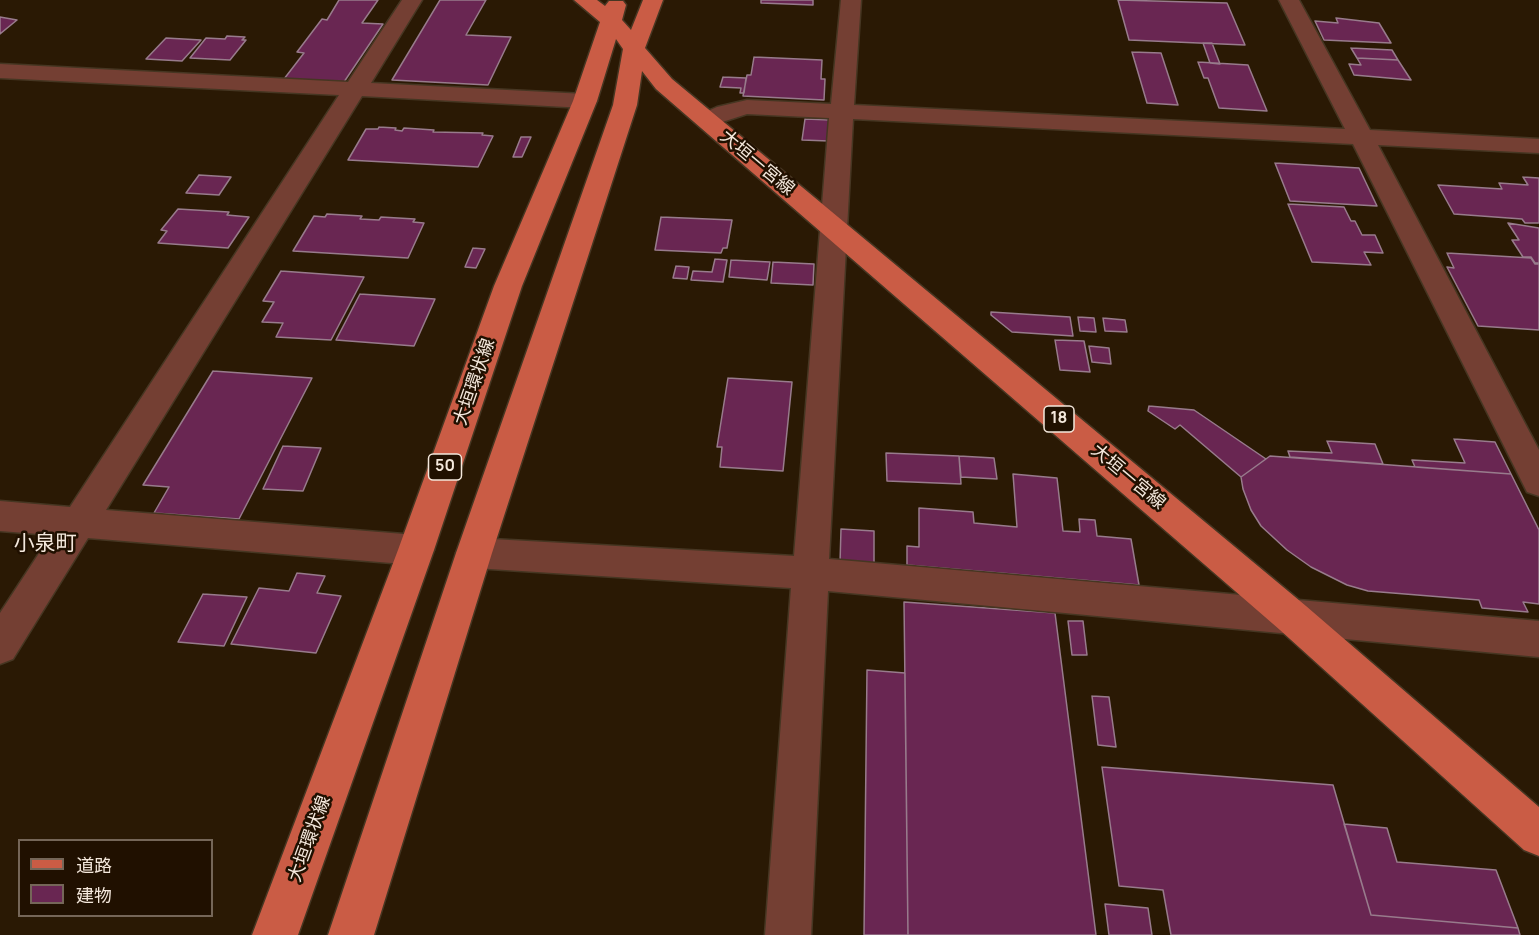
<!DOCTYPE html>
<html>
<head>
<meta charset="utf-8">
<style>
  body { margin:0 }
  #map { position:relative; width:1539px; height:935px; overflow:hidden; background:#2a1904; font-family:Manrope,"Noto Sans JP",sans-serif }
  canvas { display:block }
  .legend { position:absolute; left:18px; top:839px; width:195px; height:78px; box-sizing:border-box; background:#201000; border:2px solid #756658; margin:0; padding:8px 10px; list-style:none; font-size:18px; color:#f4e8dc }
  .legend li { display:flex; align-items:center; gap:12px; height:30px }
  .legend b { width:30px; border:2px solid #756658 }
</style>
</head>
<body>
<div id="map">
<canvas width="1539" height="935"></canvas>
<ul class="legend">
<li><b style="height:8px;background:#ca5c45"></b>道路</li>
<li><b style="height:16px;background:#692652"></b>建物</li>
</ul>
</div>
<script>
const ctx = document.querySelector('canvas').getContext('2d');
ctx.lineJoin = 'round';
function fillPath(path, color) {
  ctx.fillStyle = color;
  ctx.fill(path, 'evenodd');
}
function toPath(rows) {
  const path = new Path2D();
  for (const r of rows) {
    path.moveTo(r[0], r[1]);
    for (let i = 2; i < r.length; i += 2) path.lineTo(r[i], r[i + 1]);
  }
  return path;
}
function trace(path, color, width, dash) {
  ctx.strokeStyle = color;
  ctx.lineWidth = width;
  ctx.lineCap = dash ? 'butt' : 'round';
  ctx.setLineDash(dash || []);
  ctx.stroke(path);
}
function write(font, color, halo, rows, align = 'center') {
  ctx.font = font + ' Manrope,"Noto Sans JP",sans-serif';
  ctx.lineWidth = 5;
  ctx.setLineDash([]);
  ctx.textBaseline = 'middle';
  ctx.strokeStyle = halo;
  ctx.fillStyle = color;
  for (const [text, x, y, turn = 0] of rows) {
    ctx.save();
    ctx.translate(x, y);
    ctx.rotate((+turn || 0) * Math.PI / 180);
    ctx.textAlign = isNaN(turn) ? turn : align;
    if (halo) ctx.strokeText(text, 0, 0);
    ctx.fillText(text, 0, 0);
    ctx.restore();
  }
}
const building = toPath([
  [339,0,378,0,362,23,383,24,344,82,284,79,304,53,297,52,322,19,327,20,339,0],
  [440,0,486,0,466,35,511,37,488,85,392,80,440,0],
  [761,0,813,0,813,5,761,3,761,0],
  [1118,0,1227,3,1245,45,1129,40,1118,0],
  [0,17,17,20,0,34,0,17],
  [1336,18,1379,23,1391,43,1324,40,1315,21,1338,23,1336,18],
  [227,36,245,37,242,40,246,40,230,60,190,58,206,38,225,39,227,36],
  [166,38,201,40,182,61,146,59,166,38],
  [1203,43,1212,43,1220,64,1210,63,1203,43],
  [1351,48,1392,50,1398,60,1357,58,1351,48],
  [1132,52,1161,53,1178,105,1147,103,1132,52],
  [754,57,822,60,821,79,825,79,824,100,743,96,747,75,751,75,754,57],
  [1357,58,1398,60,1411,80,1354,75,1349,64,1361,65,1357,58],
  [1198,62,1248,65,1267,111,1219,108,1208,78,1204,78,1198,62],
  [723,77,746,78,744,93,740,93,741,88,720,87,723,77],
  [805,119,831,120,829,141,802,140,805,119],
  [379,127,396,128,395,130,402,131,404,128,434,130,433,132,483,133,482,135,493,136,478,167,348,160,366,129,378,129,379,127],
  [521,137,531,137,522,157,513,157,521,137],
  [1275,163,1359,168,1377,206,1290,201,1275,163],
  [199,175,231,177,219,195,186,193,199,175],
  [1523,177,1539,178,1539,223,1525,223,1522,219,1454,214,1438,185,1502,189,1499,183,1528,185,1523,177],
  [1288,204,1344,207,1351,221,1355,221,1362,235,1375,235,1383,253,1364,252,1371,265,1312,262,1288,204],
  [178,209,229,212,227,215,249,217,228,248,158,243,167,231,161,230,178,209],
  [327,214,362,216,360,219,379,220,381,217,415,219,413,222,424,223,408,258,293,251,314,216,325,217,327,214],
  [661,217,732,220,727,248,723,248,721,253,655,250,661,217],
  [1508,223,1539,228,1539,263,1535,263,1531,257,1523,257,1512,240,1519,240,1508,223],
  [473,248,485,249,476,268,465,267,473,248],
  [1447,253,1531,258,1535,264,1539,264,1539,330,1478,326,1447,267,1454,268,1447,253],
  [715,259,727,260,723,282,691,280,693,271,712,272,715,259],
  [731,260,770,262,767,280,729,277,731,260],
  [773,262,814,264,813,285,771,283,773,262],
  [676,266,689,267,687,279,673,278,676,266],
  [281,271,364,277,331,340,276,337,283,323,262,322,274,302,263,301,281,271],
  [360,294,435,299,414,346,336,340,360,294],
  [991,312,1070,317,1073,336,1012,332,991,315,991,312],
  [1078,317,1094,318,1096,332,1080,331,1078,317],
  [1103,318,1125,320,1127,332,1105,331,1103,318],
  [1055,340,1084,341,1090,372,1060,370,1055,340],
  [1089,346,1109,348,1111,364,1092,362,1089,346],
  [213,371,312,378,239,519,154,513,169,487,143,485,213,371],
  [728,378,792,382,783,471,720,467,722,447,717,447,728,378],
  [1149,406,1194,410,1266,459,1241,477,1180,425,1175,429,1148,411,1149,406],
  [1454,439,1495,442,1511,474,1415,467,1412,460,1465,463,1454,439],
  [1327,441,1375,444,1383,464,1290,457,1288,451,1332,453,1327,441],
  [283,446,321,448,303,491,263,489,283,446],
  [886,453,959,456,961,484,887,481,886,453],
  [959,456,994,458,997,479,961,477,959,456],
  [1270,456,1511,474,1539,530,1539,604,1523,602,1528,612,1482,608,1479,600,1368,591,1347,585,1311,567,1287,550,1261,526,1251,510,1243,489,1241,477,1270,456],
  [1013,474,1057,478,1063,531,1080,532,1079,519,1095,520,1097,536,1131,539,1139,585,907,565,907,546,919,547,919,508,973,512,974,523,1017,527,1013,474],
  [841,529,874,531,874,565,840,563,841,529],
  [297,573,325,576,317,593,341,596,316,653,231,644,259,588,289,591,297,573],
  [203,594,247,597,224,646,178,642,203,594],
  [904,602,1055,613,1096,935,908,935,904,602],
  [1068,621,1083,621,1087,655,1072,655,1068,621],
  [867,670,905,673,908,935,864,935,867,670],
  [1092,696,1109,697,1116,747,1098,745,1092,696],
  [1102,767,1333,785,1371,915,1518,928,1520,935,1171,935,1163,890,1119,886,1102,767],
  [1344,824,1387,828,1397,862,1496,870,1518,928,1371,915,1344,824],
  [1105,904,1148,908,1152,935,1109,935,1105,904]
]);
fillPath(building, '#692652');
trace(building, '#987b8c', 1.5);
const minor = toPath([
  [402,0,422,0,371,83,585,94,593,96,597,101,593,106,585,108,362,96,106,510,416,535,428,539,434,550,428,561,416,565,88,538,13,659,0,664,0,613,51,535,0,531,0,501,70,507,339,95,0,78,0,64,348,82,402,0],
  [841,0,861,0,854,105,1345,129,1279,0,1299,0,1370,130,1539,139,1539,153,1378,145,1539,450,1539,496,1527,492,1353,144,853,119,829,559,1539,621,1539,657,828,591,811,935,765,935,791,588,474,568,462,564,456,553,462,542,474,538,794,556,829,118,747,114,707,127,699,125,695,120,699,115,717,107,747,100,831,104,841,0]
]);
const major = toPath([
  [574,0,597,0,605,6,609,1,623,1,626,5,622,20,631,30,643,0,663,0,645,48,672,79,1306,606,1539,807,1539,856,1524,850,1280,630,656,89,642,71,637,105,492,553,374,935,328,935,456,553,613,105,623,49,616,39,597,101,522,286,434,550,298,935,252,935,398,550,494,286,573,101,600,22,574,0]
]);
trace(minor, '#463622', 3);
trace(major, '#463622', 3);
fillPath(minor, '#743f33');
fillPath(major, '#ca5c45');
for (const [x, y, w] of [
  [1059,419,30],
  [445,467,33]
]) {
  const box = new Path2D();
  box.roundRect(x - w / 2, y - 13, w, 26, 4.5);
  ctx.fillStyle = '#201000';
  ctx.fill(box);
  trace(box, '#f4e8dc', 1.5);
}
write('bold 16px', '#f4e8dc', null, [
  ["18",1059,419],
  ["50",445,467]
]);
write('18px', '#f4e8dc', '#201000', [
  ["大垣一宮線",757,163,40],
  ["大垣環状線",475,382,-71],
  ["大垣一宮線",1128,477,40],
  ["大垣環状線",310,839,-70]
]);
write('21px', '#f4e8dc', '#201000', [
  ["小泉町",45,544]
]);
</script>
</body>
</html>
